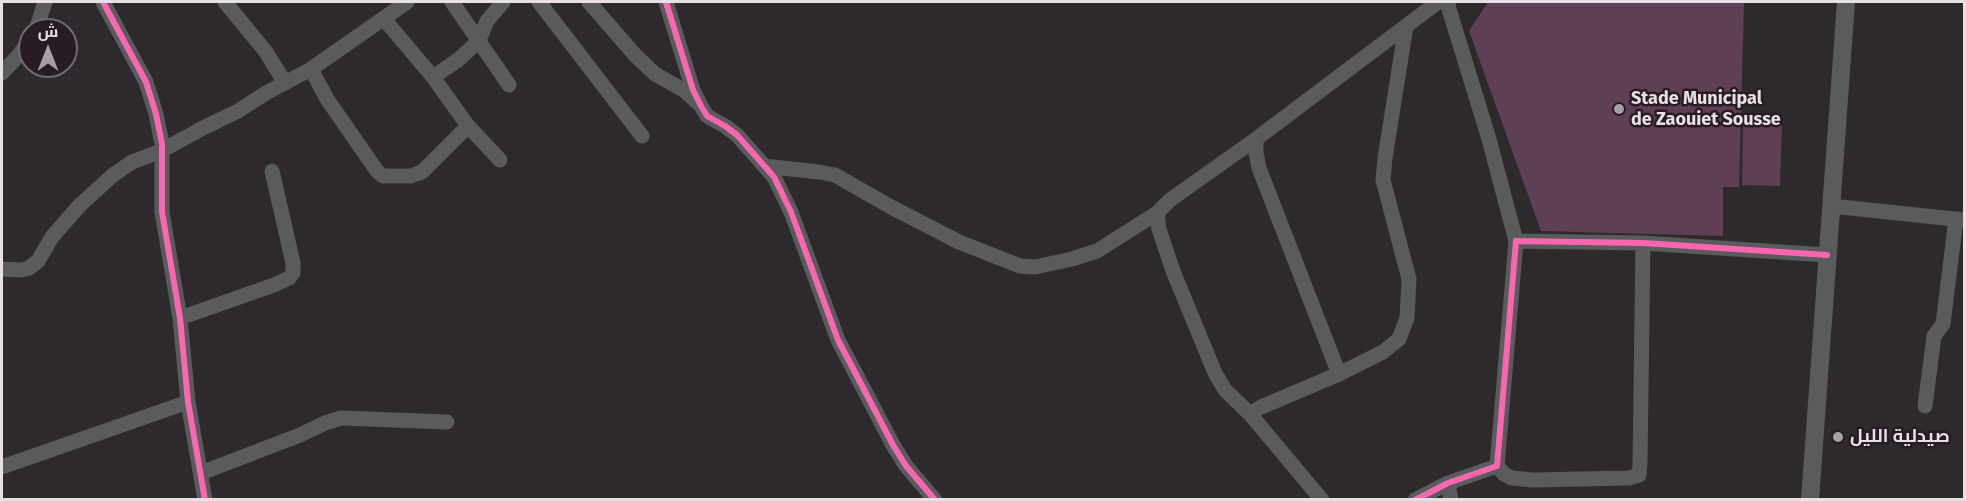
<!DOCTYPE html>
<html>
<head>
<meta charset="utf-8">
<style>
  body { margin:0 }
  #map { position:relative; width:1966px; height:501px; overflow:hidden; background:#2e292c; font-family:"Fira Sans",Cairo,sans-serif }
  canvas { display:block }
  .frame { position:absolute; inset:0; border:3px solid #e8e0e5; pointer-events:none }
  .north { position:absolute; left:18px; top:18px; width:60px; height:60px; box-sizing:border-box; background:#271c23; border:2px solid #746a71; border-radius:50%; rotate:0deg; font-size:16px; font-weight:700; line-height:24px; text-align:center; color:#e8e0e5 }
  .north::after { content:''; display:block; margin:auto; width:21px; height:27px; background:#a7a0a4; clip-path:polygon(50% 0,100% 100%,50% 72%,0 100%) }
</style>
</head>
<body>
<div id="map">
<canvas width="1966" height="501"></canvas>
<div class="frame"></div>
<div class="north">ش</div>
</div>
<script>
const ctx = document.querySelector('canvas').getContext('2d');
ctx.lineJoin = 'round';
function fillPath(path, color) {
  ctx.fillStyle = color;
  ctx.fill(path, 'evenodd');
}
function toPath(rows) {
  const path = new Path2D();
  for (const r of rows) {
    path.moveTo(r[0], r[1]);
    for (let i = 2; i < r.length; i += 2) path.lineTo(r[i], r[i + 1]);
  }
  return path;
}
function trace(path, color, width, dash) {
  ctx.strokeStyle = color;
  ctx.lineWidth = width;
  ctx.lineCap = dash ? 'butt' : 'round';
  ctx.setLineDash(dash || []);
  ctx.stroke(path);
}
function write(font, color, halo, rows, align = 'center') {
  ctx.font = font + ' "Fira Sans",Cairo,sans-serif';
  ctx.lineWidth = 5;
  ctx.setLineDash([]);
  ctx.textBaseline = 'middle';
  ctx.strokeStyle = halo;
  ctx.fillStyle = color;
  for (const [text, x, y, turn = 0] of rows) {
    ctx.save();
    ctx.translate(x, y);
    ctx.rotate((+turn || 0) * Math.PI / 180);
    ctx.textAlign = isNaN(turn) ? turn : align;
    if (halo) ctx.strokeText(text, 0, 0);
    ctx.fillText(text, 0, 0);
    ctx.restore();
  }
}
fillPath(toPath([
  [1488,2,1744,3,1739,187,1723,187,1723,236,1541,231,1469,31],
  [1743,123,1782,124,1780,186,1742,185]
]), '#5e3f54');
trace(toPath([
  [103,2,146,82,156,114,162,144,162,212,180,318,188,402,205,500],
  [225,2,266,52,285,83],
  [452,2,509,85],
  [539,2,642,136],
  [589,2,635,55,655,74,685,91,698,103],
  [666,2,693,90,701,106,707,116,725,126,737,135,774,177,791,212,838,340,893,445,906,466,935,500],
  [1448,2,1449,9,1489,139,1516,241],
  [384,19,433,77,468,126,500,160],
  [36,30,45,2],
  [311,69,327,99,377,171,383,176,411,176,422,172,468,126],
  [2,73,19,55,30,39],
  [433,77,458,60,470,49,479,40,487,21,503,2],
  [1256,139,1170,200,1157,213,1159,229,1173,271,1215,373,1225,390,1250,414,1322,500],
  [764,166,819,172,835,175,891,207,959,242,1020,266,1035,267,1072,259,1097,251,1157,213],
  [1831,206,1964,220],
  [2,269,21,270,29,268,38,261,52,237,79,206,113,175,132,162,161,151,203,128,238,111,266,93,311,69,407,2],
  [180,318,274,285,289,278,293,273,293,263,272,171],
  [1339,374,1259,168,1256,153,1256,139,1438,2],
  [1925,406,1934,336,1943,324,1956,219],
  [1250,414,1261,407,1339,374,1383,352,1399,339,1407,318,1409,279,1383,180,1385,158,1406,26],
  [1497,466,1504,474,1512,478,1533,480,1629,478,1639,475,1640,464,1643,243],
  [2,467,188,402],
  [201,473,300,435,325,423,341,418,447,422],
  [1448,483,1451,500],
  [1415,500,1448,483,1497,466,1516,241,1643,243,1827,255]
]), '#5a5b5c', 15);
trace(toPath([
  [1810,500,1846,2]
]), '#5a5b5c', 18);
trace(toPath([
  [103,2,146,82,156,114,162,144,162,212,180,318,188,402,205,500],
  [666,2,693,90,701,106,707,116,725,126,737,135,774,177,791,212,838,340,893,445,906,466,935,500],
  [1415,500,1448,483,1497,466,1516,241,1643,243,1827,255]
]), '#f766af', 6);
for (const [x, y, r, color] of [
  [1619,109,6,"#a7a0a4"],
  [1838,437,6,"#a7a0a4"]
]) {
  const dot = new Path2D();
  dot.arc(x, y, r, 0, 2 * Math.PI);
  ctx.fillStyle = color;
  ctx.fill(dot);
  trace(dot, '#271c23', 2);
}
write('bold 18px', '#e8e0e5', '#271c23', [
  ["Stade Municipal",1631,99],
  ["de Zaouiet Sousse",1631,120],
  ["صيدلية الليل",1850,437]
], 'left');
</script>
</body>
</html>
